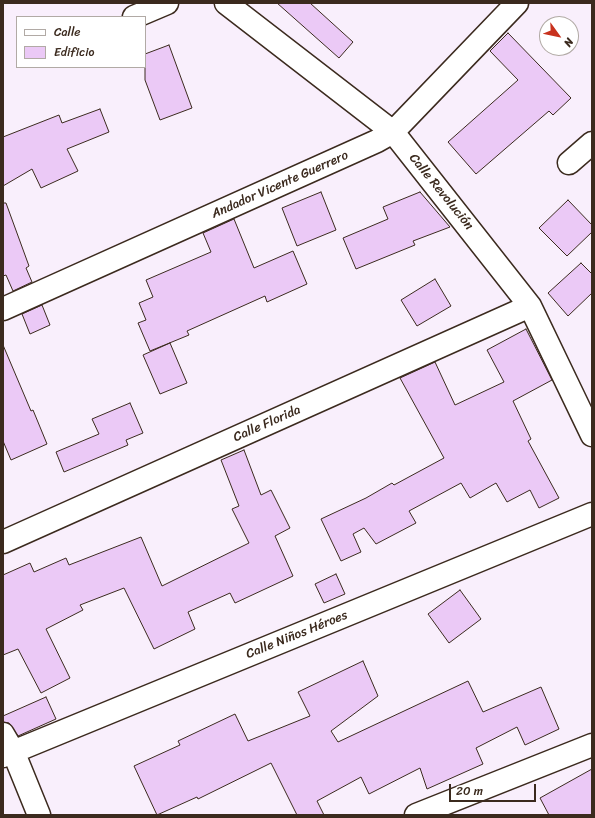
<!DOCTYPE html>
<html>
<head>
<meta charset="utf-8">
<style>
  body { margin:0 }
  #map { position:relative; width:595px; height:818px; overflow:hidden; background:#f9effc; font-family:Sriracha,sans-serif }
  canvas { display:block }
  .frame { position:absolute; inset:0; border:4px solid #3b2a1e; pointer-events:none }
  .legend { position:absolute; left:16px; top:16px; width:130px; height:52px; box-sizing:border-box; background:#fff; border:1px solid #b1aaa5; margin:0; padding:5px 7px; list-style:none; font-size:12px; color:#3b2a1e }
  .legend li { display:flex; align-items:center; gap:8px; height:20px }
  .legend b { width:20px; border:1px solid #b1aaa5 }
  .north { position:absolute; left:539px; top:16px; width:40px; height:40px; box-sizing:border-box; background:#fff; border:1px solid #b1aaa5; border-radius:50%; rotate:123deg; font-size:11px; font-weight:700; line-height:16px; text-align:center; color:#3b2a1e }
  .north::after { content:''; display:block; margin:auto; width:14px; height:18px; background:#c8321e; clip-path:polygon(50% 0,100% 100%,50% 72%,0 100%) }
  .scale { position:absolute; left:449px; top:784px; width:87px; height:18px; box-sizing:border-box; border:2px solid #3b2a1e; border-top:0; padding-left:5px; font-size:12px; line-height:14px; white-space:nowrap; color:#3b2a1e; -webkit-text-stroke:3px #fff; paint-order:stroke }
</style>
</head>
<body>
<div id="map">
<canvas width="595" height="818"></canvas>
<div class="frame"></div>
<ul class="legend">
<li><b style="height:5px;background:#fff"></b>Calle</li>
<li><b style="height:11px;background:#ebc9f6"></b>Edificio</li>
</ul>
<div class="north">N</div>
<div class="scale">20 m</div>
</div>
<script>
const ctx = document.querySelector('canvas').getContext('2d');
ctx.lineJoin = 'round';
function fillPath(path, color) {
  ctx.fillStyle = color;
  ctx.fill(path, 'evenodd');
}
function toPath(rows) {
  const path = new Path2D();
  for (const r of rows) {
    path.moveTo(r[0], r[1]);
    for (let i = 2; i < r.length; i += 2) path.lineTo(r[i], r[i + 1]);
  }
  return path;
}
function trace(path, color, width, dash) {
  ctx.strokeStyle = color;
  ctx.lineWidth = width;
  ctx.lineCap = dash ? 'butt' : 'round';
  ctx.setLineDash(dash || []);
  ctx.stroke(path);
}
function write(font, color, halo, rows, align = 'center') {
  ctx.font = font + ' Sriracha,sans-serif';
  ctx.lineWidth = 3;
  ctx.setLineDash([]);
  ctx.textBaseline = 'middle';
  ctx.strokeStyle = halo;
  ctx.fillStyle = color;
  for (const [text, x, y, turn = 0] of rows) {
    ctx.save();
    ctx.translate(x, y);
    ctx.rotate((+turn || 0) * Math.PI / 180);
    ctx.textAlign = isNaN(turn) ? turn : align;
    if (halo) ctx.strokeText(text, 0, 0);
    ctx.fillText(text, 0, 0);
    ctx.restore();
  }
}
const building = toPath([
  [277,3,310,3,353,42,339,58,277,3],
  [508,33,571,98,553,115,549,111,476,174,448,142,518,80,490,51,508,33],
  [169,45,192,108,160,120,145,80,145,54,169,45],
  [100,109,109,132,67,149,78,171,41,188,32,169,3,186,3,137,59,115,62,123,100,109],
  [321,192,336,230,297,246,282,208,321,192],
  [420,192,450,227,413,241,415,245,356,269,343,238,388,219,383,207,420,192],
  [568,200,592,225,592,232,567,256,539,228,568,200],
  [3,203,6,203,29,266,26,268,32,282,13,291,6,275,3,276,3,203],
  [234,219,254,268,293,251,307,284,267,302,265,296,187,331,189,335,150,351,138,323,146,320,139,303,153,297,146,280,211,252,203,233,234,219],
  [581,263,592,274,592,293,568,316,548,293,581,263],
  [435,279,451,306,417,326,401,300,435,279],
  [42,305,50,325,30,334,22,314,42,305],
  [526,329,552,380,513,401,531,439,528,441,559,498,539,508,530,490,507,502,496,483,470,498,461,483,409,511,416,523,376,544,364,528,353,534,361,552,341,561,321,519,366,498,392,483,394,485,444,458,400,378,435,362,455,405,504,382,487,350,526,329],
  [170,343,187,383,160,394,143,355,170,343],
  [3,345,31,411,33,410,47,444,11,460,3,441,3,345],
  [130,403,143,433,126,440,128,445,64,472,56,452,99,434,92,419,130,403],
  [244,450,261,495,271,490,290,528,275,536,293,576,235,603,230,593,188,612,195,629,154,649,124,588,80,605,83,610,46,629,70,678,41,693,18,649,3,655,3,575,30,563,34,572,66,558,69,565,141,537,162,586,249,543,232,509,239,506,221,460,244,450],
  [336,574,345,594,324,603,315,584,336,574],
  [460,590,481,619,449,643,428,614,460,590],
  [363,661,378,696,331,731,338,742,468,681,483,712,541,687,559,729,525,745,517,727,476,748,483,764,427,789,420,768,369,794,361,777,317,801,324,815,297,815,271,763,198,799,197,797,157,815,134,766,180,745,178,741,235,714,248,741,310,716,298,692,363,661],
  [46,697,56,719,18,736,9,723,3,722,3,716,46,697],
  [592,769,592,815,549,815,540,798,592,769]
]);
fillPath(building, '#ebc9f6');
trace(building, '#3b2a1e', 1);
const street = toPath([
  [226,3,393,132,530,306,592,435],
  [134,17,167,3],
  [569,163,592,143],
  [3,309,377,141,393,132,517,3],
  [3,542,530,306],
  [3,734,13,751,39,815],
  [3,756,592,514],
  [416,815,592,745]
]);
trace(street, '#3b2a1e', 25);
trace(street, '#fff', 22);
write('13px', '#3b2a1e', '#fff', [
  ["Andador Vicente Guerrero",280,185,-24],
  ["Calle Revolución",441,192,51],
  ["Calle Florida",267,424,-24],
  ["Calle Niños Héroes",297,635,-22]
]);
</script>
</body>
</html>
